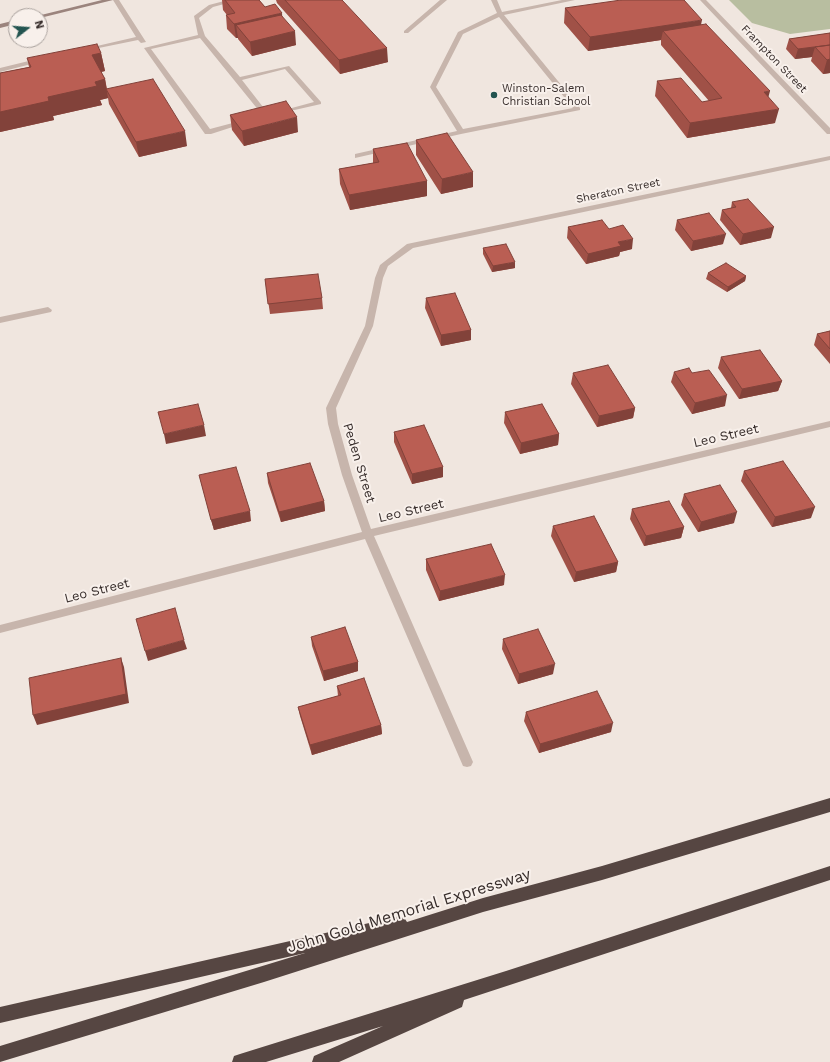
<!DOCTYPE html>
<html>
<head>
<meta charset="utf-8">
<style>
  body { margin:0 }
  #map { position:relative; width:830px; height:1062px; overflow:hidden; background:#f0e6df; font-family:"Work Sans",sans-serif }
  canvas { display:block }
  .north { position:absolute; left:8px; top:8px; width:40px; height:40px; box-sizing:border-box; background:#f8f0eb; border:1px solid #aaa29e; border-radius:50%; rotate:73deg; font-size:11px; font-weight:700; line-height:16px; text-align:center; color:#362c2a }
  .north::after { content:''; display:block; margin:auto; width:14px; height:18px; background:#235450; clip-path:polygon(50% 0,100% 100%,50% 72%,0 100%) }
</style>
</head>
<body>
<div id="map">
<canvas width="830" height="1062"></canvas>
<div class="north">N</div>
</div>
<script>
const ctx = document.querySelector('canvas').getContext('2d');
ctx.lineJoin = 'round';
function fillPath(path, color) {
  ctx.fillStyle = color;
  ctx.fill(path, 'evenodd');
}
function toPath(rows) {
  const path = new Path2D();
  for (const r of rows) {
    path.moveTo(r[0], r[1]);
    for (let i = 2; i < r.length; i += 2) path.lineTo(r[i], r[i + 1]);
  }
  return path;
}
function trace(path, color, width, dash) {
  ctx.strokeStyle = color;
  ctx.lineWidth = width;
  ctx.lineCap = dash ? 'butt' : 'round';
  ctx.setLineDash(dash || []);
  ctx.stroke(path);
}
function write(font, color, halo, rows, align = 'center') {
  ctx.font = font + ' "Work Sans",sans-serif';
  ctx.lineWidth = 4;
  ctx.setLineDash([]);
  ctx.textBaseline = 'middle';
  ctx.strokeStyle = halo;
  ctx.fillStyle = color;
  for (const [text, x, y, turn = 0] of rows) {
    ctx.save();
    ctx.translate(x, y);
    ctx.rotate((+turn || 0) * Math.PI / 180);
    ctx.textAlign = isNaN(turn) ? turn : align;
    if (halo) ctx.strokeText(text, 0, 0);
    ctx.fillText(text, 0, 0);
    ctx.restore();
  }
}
fillPath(toPath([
  [729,0,830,0,830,29,790,34,752,23]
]), '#b8bea0');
fillPath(toPath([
  [113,0,119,0,146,42,141,43,138,40,84,51,84,49,136,37,113,0],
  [228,0,239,0,213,7,199,18,205,36,240,77,289,66,321,102,321,104,277,114,277,112,314,102,285,69,242,80,270,116,264,117,200,38,151,49,210,129,244,120,248,122,211,134,205,134,144,48,198,35,194,16,209,5,228,0],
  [440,0,447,0,408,33,404,33,404,31,440,0],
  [491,0,497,0,502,12,562,0,575,0,504,15,580,108,580,110,461,134,355,158,355,154,457,131,430,87,458,32,497,13,491,0],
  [499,17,573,108,463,129,436,87,463,34,499,17],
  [41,58,43,59,43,61,0,72,0,68,41,58]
]), '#c7b5ac');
fillPath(toPath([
  [700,0,706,0,830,128,830,134,827,134,700,0],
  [830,156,830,160,413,248,388,266,383,278,373,326,336,408,338,424,352,475,371,529,830,421,830,427,374,536,473,762,471,766,467,767,463,766,365,539,0,633,0,625,362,532,342,475,328,424,326,408,365,326,375,278,380,265,407,244,830,156],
  [48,307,52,310,51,312,0,323,0,317,48,307]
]), '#c7b5ac');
fillPath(toPath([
  [102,0,113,0,40,18,40,16,37,16,102,0],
  [16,20,16,24,0,28,0,24,16,20]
]), '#9b847d');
fillPath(toPath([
  [830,798,830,812,602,880,483,912,264,982,0,1062,0,1046,305,953,0,1023,0,1007,400,916,405,919,407,922,483,898,602,866,830,798],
  [830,866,830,880,464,1000,462,1007,339,1062,312,1062,314,1056,383,1026,266,1062,232,1062,234,1056,240,1054,506,971,830,866]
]), '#564642');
fillPath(toPath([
  [222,0,259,0,265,7,282,16,296,45,252,56,238,39,238,38,236,38,227,29,226,15,227,15,223,10],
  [276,0,342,0,388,62,340,74,277,3],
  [565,8,701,24,768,97,775,123,687,138,655,96,657,81,702,102,709,101,661,45,661,40,588,51,564,23],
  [830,33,830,73,823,74,811,61,812,57,795,59,786,49,789,39],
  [101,53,105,71,101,72,105,79,107,89,187,146,139,157,109,104,108,98,100,100,102,105,53,116,54,120,0,132,0,73,29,67,27,58],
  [230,115,298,132,244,146,232,130],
  [416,140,473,187,441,194,416,155],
  [373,149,427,181,427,196,350,210,340,184,339,169,373,163],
  [732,202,771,238,740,245,720,220,722,210,731,208],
  [677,220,723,244,691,251,675,230],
  [568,227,609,229,632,249,620,252,619,256,586,264,567,238],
  [483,248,515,268,492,272,483,254],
  [708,273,746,276,745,281,727,292,706,279],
  [265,279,322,298,323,309,270,314],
  [426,298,471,330,471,340,441,346,425,308],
  [830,331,830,364,814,345,817,334],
  [721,357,782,381,778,391,739,399,718,368],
  [674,372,692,373,725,406,692,414,671,382],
  [573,373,635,408,633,418,597,427,571,384],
  [505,412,559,434,558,445,520,454,504,423],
  [394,432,443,467,443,477,412,484,394,442],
  [744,471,811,518,772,527,741,481],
  [267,473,324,501,325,511,281,522,268,483],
  [199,475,251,521,214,530],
  [684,494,734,523,698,532,681,505],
  [632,509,684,527,681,538,644,546,630,519],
  [553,526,618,562,616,572,574,582,551,536],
  [426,559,504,585,439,601,426,570],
  [311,637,358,662,358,671,324,681,312,646],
  [503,639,553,674,518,684,502,649],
  [337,686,381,725,382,734,312,755,300,716,298,707,338,696],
  [526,712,611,732,539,753,524,721]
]), '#a05147');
fillPath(toPath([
  [282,13,283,27,236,25,238,38,236,38,234,24],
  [702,20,699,34,663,31,661,40,588,51,590,37],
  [295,31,296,45,252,56,250,42],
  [815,47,812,57,795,59,798,49],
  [387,48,388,62,340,74,339,60],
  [101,53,105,71,96,73,92,55],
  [830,59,830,73,823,74,827,60],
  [105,79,108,98,100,100,102,105,53,116,54,120,0,132,0,112,48,97,95,82],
  [770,91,766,106,764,92],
  [779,109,775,123,687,138,690,123],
  [297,117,298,132,244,146,242,131],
  [185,131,187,146,139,157,136,142],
  [473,172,473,187,441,194,442,179],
  [427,181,427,196,350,210,349,195],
  [774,227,771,238,740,245,743,234],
  [726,234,723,244,691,251,693,241],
  [633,239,632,249,620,252,619,256,586,264,588,254,618,242],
  [515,262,515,268,492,272,493,266],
  [746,276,745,281,727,292,728,287],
  [471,330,471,340,441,346,441,335],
  [782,381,778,391,739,399,742,389],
  [727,395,725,406,692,414,695,403],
  [635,408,633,418,597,427,599,416],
  [204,425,206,436,166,444,164,434],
  [559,434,558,445,520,454,521,443],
  [443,467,443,477,412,484,412,474],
  [324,501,325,511,281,522,279,512],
  [815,507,811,518,772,527,775,517],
  [250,511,251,521,214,530,211,520],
  [737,512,734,523,698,532,701,522],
  [684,527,681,538,644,546,646,536],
  [618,562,616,572,574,582,576,572],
  [505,575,504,585,439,601,440,591],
  [184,640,187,649,148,661,145,651],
  [121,658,124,667,129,703,37,725,33,715],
  [358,662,358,671,324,681,323,671],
  [555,664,553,674,518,684,519,674],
  [613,723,611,732,539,753,540,744],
  [381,725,382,734,312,755,310,745]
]), '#82423a');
const building = toPath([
  [225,0,259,0,265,7,275,4,282,13,234,24,226,15,235,13,225,0],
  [285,0,342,0,387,48,339,60,285,0],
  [621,0,684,0,702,20,590,37,565,8,621,0],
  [281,15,295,31,250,42,236,25,281,15],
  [706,24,770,91,764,92,779,109,690,123,657,81,681,78,702,102,722,98,663,31,706,24],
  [830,33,830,45,798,49,789,39,830,33],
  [97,44,101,53,92,55,105,79,95,82,97,86,48,97,49,101,0,112,0,73,31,67,27,58,97,44],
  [830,45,830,59,827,60,815,47,830,45],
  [153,79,185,131,136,142,106,89,153,79],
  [286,101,297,117,242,131,230,115,286,101],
  [447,133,473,172,442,179,416,140,447,133],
  [407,143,427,181,349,195,339,169,379,162,373,149,407,143],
  [748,199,774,227,743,234,722,210,736,207,732,202,748,199],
  [709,213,726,234,693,241,677,220,709,213],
  [602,220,609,229,623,225,633,239,618,242,621,246,588,254,568,227,602,220],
  [506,244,515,262,493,266,483,248,506,244],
  [726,263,746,276,728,287,708,273,726,263],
  [318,274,322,298,268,304,265,279,318,274],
  [455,293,471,330,441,335,426,298,455,293],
  [830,331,830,349,817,334,830,331],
  [760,350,782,381,742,389,721,357,760,350],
  [608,365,635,408,599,416,573,373,608,365],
  [689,368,692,373,709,370,727,395,695,403,674,372,689,368],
  [198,404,204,425,164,434,158,412,198,404],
  [542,404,559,434,521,443,505,412,542,404],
  [424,425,443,467,412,474,394,432,424,425],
  [783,461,815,507,775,517,744,471,783,461],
  [310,463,324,501,279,512,267,473,310,463],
  [236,467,250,511,211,520,199,475,236,467],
  [720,485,737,512,701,522,684,494,720,485],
  [669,501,684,527,646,536,632,509,669,501],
  [594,516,618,562,576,572,553,526,594,516],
  [491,544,505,575,440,591,426,559,491,544],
  [175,608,184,640,145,651,136,619,175,608],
  [345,627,358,662,323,671,311,637,345,627],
  [538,629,555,664,519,674,503,639,538,629],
  [121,658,126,694,33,715,29,678,121,658],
  [364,678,381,725,310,745,298,707,341,695,337,686,364,678],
  [597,691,613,723,540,744,526,712,597,691]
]);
fillPath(building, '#ba5e53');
trace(building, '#82423a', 1);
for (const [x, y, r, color] of [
  [494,95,4,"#235450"]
]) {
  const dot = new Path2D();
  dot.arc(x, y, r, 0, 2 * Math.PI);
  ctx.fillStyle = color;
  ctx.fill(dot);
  trace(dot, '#f8f0eb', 1.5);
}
write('11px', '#362c2a', '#f8f0eb', [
  ["Frampton Street",774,59,46],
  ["Sheraton Street",618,191,-12]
]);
write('11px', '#362c2a', '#f8f0eb', [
  ["Winston-Salem",502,89],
  ["Christian School",502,102]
], 'left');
write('13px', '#362c2a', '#f8f0eb', [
  ["Leo Street",726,436,-13],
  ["Peden Street",359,463,73],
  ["Leo Street",411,511,-13],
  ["Leo Street",97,591,-14]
]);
write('16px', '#362c2a', '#f8f0eb', [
  ["John Gold Memorial Expressway",409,911,-17]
]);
</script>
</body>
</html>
